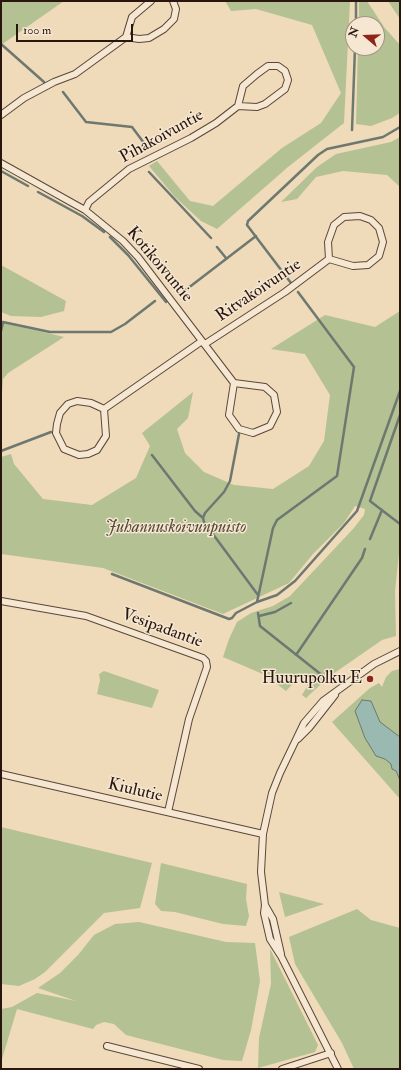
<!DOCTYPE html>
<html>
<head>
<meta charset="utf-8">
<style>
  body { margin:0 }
  #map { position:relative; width:401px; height:1070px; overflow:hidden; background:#efdab9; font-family:"IM FELL Double Pica",serif }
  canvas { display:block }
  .frame { position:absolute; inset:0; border:2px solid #29160e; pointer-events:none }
  .north { position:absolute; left:345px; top:16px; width:40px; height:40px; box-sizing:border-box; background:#f5e7d2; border:1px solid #a39384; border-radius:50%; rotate:289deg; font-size:11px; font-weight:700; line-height:16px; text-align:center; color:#29160e }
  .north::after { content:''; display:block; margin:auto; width:14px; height:18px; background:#8f2418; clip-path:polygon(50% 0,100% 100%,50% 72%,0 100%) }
  .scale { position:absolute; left:16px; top:24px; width:117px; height:18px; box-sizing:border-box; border:2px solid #29160e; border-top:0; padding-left:5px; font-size:12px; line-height:14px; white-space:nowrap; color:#29160e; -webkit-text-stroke:3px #f5e7d2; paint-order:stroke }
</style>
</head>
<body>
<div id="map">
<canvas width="401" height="1070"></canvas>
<div class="frame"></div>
<div class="north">N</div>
<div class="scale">100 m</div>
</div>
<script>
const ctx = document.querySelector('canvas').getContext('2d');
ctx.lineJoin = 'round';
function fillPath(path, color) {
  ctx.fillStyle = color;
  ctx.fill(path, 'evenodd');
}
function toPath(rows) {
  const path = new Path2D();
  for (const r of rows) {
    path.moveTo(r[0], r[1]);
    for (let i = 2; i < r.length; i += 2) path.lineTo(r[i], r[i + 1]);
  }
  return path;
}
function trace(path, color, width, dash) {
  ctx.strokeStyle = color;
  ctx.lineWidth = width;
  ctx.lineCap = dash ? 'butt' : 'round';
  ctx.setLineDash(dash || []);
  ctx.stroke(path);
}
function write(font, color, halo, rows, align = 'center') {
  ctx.font = font + ' "IM FELL Double Pica",serif';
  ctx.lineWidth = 3;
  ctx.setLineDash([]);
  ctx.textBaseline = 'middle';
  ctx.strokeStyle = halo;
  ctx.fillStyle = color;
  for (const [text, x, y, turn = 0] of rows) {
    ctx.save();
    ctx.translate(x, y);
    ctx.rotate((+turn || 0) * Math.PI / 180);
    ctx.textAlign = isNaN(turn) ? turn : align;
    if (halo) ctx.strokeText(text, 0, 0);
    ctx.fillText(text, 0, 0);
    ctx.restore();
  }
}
fillPath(toPath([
  [1,1,64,1,1,45],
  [225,1,350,1,344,123,288,167,217,229,201,221,175,197,149,166,157,161,190,201,213,206,282,148,321,123,341,93,312,25,256,9,231,11],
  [359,1,367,1,384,27,400,45,400,113,392,118,371,126,356,124,358,48,377,48,377,24,359,24],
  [388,1,400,1,400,19],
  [400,137,400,187,387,175,343,171,316,177,297,199,281,202,317,167,336,154,391,142],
  [1,265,66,301,64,311,41,317,11,316,1,312],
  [400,311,400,543,395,591,396,636,382,640,330,676,306,698,302,695,308,685,300,676,286,691,265,675,223,657,229,639,237,622,251,613,273,606,290,596,353,529,364,515,365,509,355,506,344,523,313,554,289,583,223,614,103,568,1,554,1,457,11,454,14,464,43,499,92,505,136,478,150,446,142,433,193,392,188,418,177,429,185,453,204,472,234,485,273,489,309,466,324,441,330,395,305,354,271,349,325,315,375,327],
  [1,322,64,337,8,373,3,379,1,409],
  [400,669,400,799,332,722,370,688,379,683,382,687,386,677,392,671],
  [104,671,159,690,152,708,97,694,100,680,99,674],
  [1,827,152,863,140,908,104,913,45,972,35,979,19,986,1,984],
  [161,863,247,884,246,899,249,916,246,926,223,924,175,912,161,911,155,904],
  [279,892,324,904,285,917],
  [357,909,371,920,400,928,400,1069,354,1069,342,1043,295,964,289,937],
  [139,922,226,942,255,943,260,981,251,1030,242,1061,223,1060,126,1035,114,1024,104,1022,96,1025,93,1029,17,1009,2,1059,1,1009,12,1007,37,993,76,1001,38,988,60,973,78,955,94,935,115,924],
  [270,949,318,1045,315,1052,258,1068,259,1038,271,984]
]), '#b4c193');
const water = toPath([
  [362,700,371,701,380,722,400,737,400,780,396,771,392,769,391,764,385,759,376,756,365,738,355,711,362,700]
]);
fillPath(water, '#9abab1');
trace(water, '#6d7870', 1);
trace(toPath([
  [356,1,356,24],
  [1,44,44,82],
  [63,92,86,122,132,127,147,147],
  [352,130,355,48],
  [1,171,28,186],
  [149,172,211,238],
  [38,192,82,216,104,232],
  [110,237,128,255,166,302],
  [217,247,226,258],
  [291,283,247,225,248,221,318,155,327,149,383,137,400,127],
  [183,292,256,236],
  [1,331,3,322,50,332,111,332,125,324,155,301],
  [400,415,370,501,400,524],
  [239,434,230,481,224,492,205,513,203,518,204,522,258,595],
  [1,451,51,432],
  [152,455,195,511,203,518],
  [370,539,382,510],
  [112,574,229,619,232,618,236,613,257,602,277,595,295,581,357,511,400,391],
  [257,602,273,528,277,520,337,476,354,367,298,292],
  [258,613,260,626,323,676],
  [259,616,275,612,291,603],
  [296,655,362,558,365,549]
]), '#6d7870', 2.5);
const minor = toPath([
  [126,37,139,39,149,38,164,29,174,19,176,9,173,1],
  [1,115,24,98,54,82,75,74,126,37,132,17,151,1],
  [1,163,85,210,123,241,138,257,234,383,229,415,239,429,253,433,270,426,277,412,274,395,265,387,234,383],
  [85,210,89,202,129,169,191,138,216,123,238,106,257,107,265,104,285,89,288,80,285,71,278,66,268,66,257,74,243,86,238,106],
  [205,344,285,292,329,259,353,266,368,265,379,256,383,242,379,228,371,220,360,216,344,217,334,225,328,242,329,259],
  [104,409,106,436,97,450,88,454,79,455,64,449,56,433,57,424,60,413,68,404,77,401,91,403,104,409,202,341],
  [1,601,86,616,203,658,206,661,207,667,189,719,168,812],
  [298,739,309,728,335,695],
  [1,774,263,834],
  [265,905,273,919,281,954],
  [107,1046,199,1069],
  [282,1069,331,1053],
  [338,1069,281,956,270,939,264,913,265,905,261,872,263,834,272,793,280,773,304,723,323,701,374,664,400,651]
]);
trace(minor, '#5a4739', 8);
trace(minor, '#f5e7d2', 6);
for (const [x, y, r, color] of [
  [370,679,4,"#8f2418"]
]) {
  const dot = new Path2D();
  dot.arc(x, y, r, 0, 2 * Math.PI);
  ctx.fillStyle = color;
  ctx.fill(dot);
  trace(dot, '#f5e7d2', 1.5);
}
write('17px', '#29160e', '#f5e7d2', [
  ["Pihakoivuntie",162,137,-29],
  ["Kotikoivuntie",159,265,50],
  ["Ritvakoivuntie",259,291,-34],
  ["Vesipadantie",162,629,20],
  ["Kiulutie",135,791,13]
]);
write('italic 17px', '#534936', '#f5e7d2', [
  ["Juhannuskoivunpuisto",176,528]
]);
write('17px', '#29160e', '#f5e7d2', [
  ["Huurupolku E",362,679]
], 'right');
</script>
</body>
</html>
